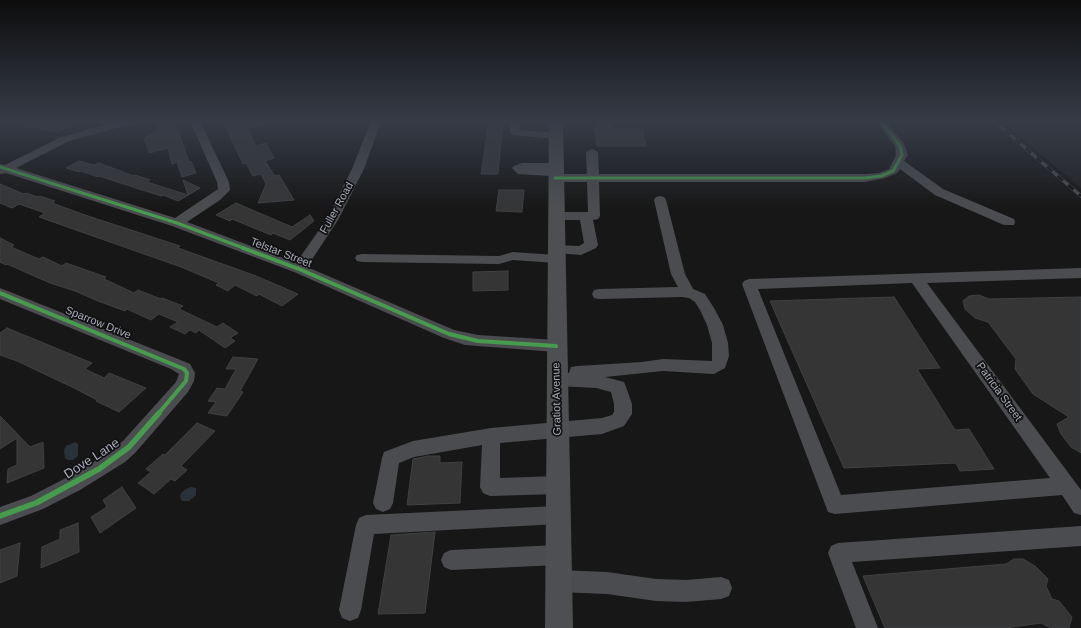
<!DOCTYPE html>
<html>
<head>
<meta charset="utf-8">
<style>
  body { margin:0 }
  canvas { display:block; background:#171717 }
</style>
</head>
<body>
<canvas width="1081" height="628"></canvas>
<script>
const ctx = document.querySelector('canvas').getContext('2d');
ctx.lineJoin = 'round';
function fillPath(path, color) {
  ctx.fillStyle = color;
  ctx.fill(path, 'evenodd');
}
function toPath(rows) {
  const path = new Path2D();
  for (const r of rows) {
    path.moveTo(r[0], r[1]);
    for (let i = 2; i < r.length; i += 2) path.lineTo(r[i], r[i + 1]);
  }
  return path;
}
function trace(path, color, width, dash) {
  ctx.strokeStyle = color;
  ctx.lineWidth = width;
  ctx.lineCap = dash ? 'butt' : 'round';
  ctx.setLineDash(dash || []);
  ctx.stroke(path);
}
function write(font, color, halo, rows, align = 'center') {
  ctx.font = font + ' Arial,sans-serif';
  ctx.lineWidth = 3.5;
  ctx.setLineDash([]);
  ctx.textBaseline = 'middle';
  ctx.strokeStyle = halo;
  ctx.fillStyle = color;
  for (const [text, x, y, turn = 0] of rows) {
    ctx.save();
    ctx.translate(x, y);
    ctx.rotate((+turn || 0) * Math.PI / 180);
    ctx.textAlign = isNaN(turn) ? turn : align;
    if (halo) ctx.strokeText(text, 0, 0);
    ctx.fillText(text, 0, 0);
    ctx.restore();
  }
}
fillPath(toPath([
  [1002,121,1081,121,1081,188]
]), '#212123');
fillPath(toPath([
  [75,442,78,444,78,456,73,460,68,460,65,458,64,450,66,446],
  [191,487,196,488,196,495,189,501,182,501,180,497,181,493,186,489]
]), '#2a3239');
const building = toPath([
  [24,121,82,121,57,132,24,126,24,121],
  [169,121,175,121,189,162,191,161,196,173,182,177,177,162,172,164,168,148,149,153,144,138,158,131,156,125,169,121],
  [223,121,266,121,266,124,248,129,256,146,266,143,274,158,265,161,275,176,279,175,294,200,258,203,266,184,261,174,253,176,246,163,243,164,223,121],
  [489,121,503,121,498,174,481,174,489,121],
  [594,121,612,121,613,129,642,129,646,146,597,146,594,121],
  [79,161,94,165,99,163,134,176,135,175,150,180,147,182,188,195,183,180,200,188,178,201,163,195,161,196,99,176,98,177,81,171,79,172,66,168,79,161],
  [0,184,24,194,26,193,38,197,40,196,55,201,52,203,85,215,180,246,178,248,256,276,298,294,282,306,259,294,257,296,235,285,228,291,216,285,219,283,181,267,39,217,45,213,19,204,12,208,0,203,0,184],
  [499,190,524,190,522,212,496,211,499,190],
  [236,203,292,227,310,215,314,221,290,240,273,233,271,235,232,219,230,221,216,215,236,203],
  [0,238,14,245,11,247,39,259,43,257,62,266,66,263,106,277,104,279,134,293,138,290,161,299,162,298,183,306,179,309,217,327,223,323,238,333,230,338,235,341,225,348,199,330,196,333,190,330,185,334,170,327,178,322,159,314,151,320,127,309,125,311,98,301,75,291,50,283,7,264,6,265,0,262,0,238],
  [508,271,508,290,473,291,473,272,508,271],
  [979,295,989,299,1081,297,1081,453,1071,447,1061,434,1057,424,1069,417,1033,394,1015,369,1016,359,988,322,975,318,965,309,963,301,969,296,979,295],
  [894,297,940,368,917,369,955,430,969,429,994,469,960,471,956,463,844,468,770,301,894,297],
  [7,328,92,363,85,369,104,378,109,373,146,388,119,412,96,401,97,400,74,388,17,361,0,355,0,333,7,328],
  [233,357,258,359,240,391,243,392,227,416,208,413,216,402,208,401,217,388,225,389,236,369,226,369,233,357],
  [0,416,30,447,43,442,44,468,7,483,8,469,17,465,17,438,0,449,0,416],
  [197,423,215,431,181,466,187,470,175,481,171,479,154,494,138,483,151,472,146,469,163,454,165,455,197,423],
  [428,456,440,456,440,463,462,462,460,503,407,505,413,459,428,456],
  [122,487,136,508,100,533,91,517,107,507,103,500,122,487],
  [78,523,79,552,41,568,42,547,60,539,60,530,78,523],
  [435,532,425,613,378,614,391,535,435,532],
  [20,543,17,576,0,583,0,550,20,543],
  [1014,559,1023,559,1035,566,1048,579,1046,586,1052,599,1059,601,1072,617,1069,628,1051,628,1041,623,1006,628,885,628,863,576,1006,564,1014,559]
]);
fillPath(building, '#353536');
trace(building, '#3f4043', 1);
fillPath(toPath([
  [119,121,137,121,136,123,69,141,16,168,175,218,218,189,217,182,190,121,200,121,229,182,230,190,220,200,187,222,296,263,326,220,352,169,371,121,381,121,364,169,338,220,307,267,454,330,478,335,556,340,562,342,564,346,562,350,556,352,465,345,444,338,294,272,172,226,6,173,0,174,0,164,5,165,61,137,119,121],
  [509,121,519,121,520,130,556,133,561,136,556,139,513,135,510,132,509,121],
  [876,121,886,121,904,144,908,155,904,161,943,189,1014,219,1015,222,1014,225,1004,225,935,195,900,169,897,173,885,178,865,182,599,182,600,216,598,219,593,220,598,245,596,248,581,255,556,253,551,252,549,249,551,246,556,245,579,246,584,243,580,220,556,220,552,219,550,216,552,213,556,212,588,212,587,182,555,182,551,180,549,178,550,176,518,174,512,168,514,166,522,163,555,163,559,164,561,166,559,168,552,169,559,171,561,173,560,174,587,174,586,152,592,149,598,152,599,174,865,174,879,173,889,169,896,155,895,146,876,121],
  [660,196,664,197,666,200,685,274,693,289,705,294,714,308,723,325,728,343,729,356,725,368,714,374,663,371,605,377,624,382,626,387,632,404,632,414,624,426,602,434,500,443,500,478,558,476,565,479,568,485,565,491,558,494,490,496,483,493,480,487,482,445,414,457,399,463,393,503,390,509,383,512,376,509,373,503,382,458,384,452,413,441,491,428,602,418,612,415,614,412,614,404,611,392,596,388,557,386,551,384,549,379,551,374,557,372,569,373,571,367,577,366,642,362,663,359,712,361,712,343,707,325,700,310,695,302,689,298,682,297,599,299,594,298,592,294,594,290,599,289,678,287,671,274,654,200,656,197,660,196],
  [513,252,556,255,561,256,563,259,561,262,556,263,513,260,499,264,362,262,357,261,355,258,357,255,362,254,499,256,513,252],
  [1081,268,1081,278,927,283,1081,490,1081,515,1074,513,1062,495,835,514,828,512,742,284,744,281,749,279,1081,268],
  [912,283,1050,478,841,495,758,289,912,283],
  [0,288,183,361,190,364,195,373,194,381,188,392,135,453,125,462,80,490,43,509,0,525,0,507,31,496,66,478,92,463,123,441,176,382,179,374,171,369,0,299,0,288],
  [558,506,565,508,568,515,565,522,558,524,374,534,361,610,358,618,350,621,342,618,339,610,356,525,359,518,366,515,558,506],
  [1081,526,1081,546,852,562,878,628,856,628,828,553,831,546,838,543,1081,526],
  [558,545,565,548,568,555,565,562,558,565,451,570,444,567,441,560,444,553,451,550,558,545],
  [558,570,607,572,656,579,686,580,721,577,729,580,732,588,729,596,721,599,686,602,656,601,607,594,558,592,550,589,547,581,550,573,558,570]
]), '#4b4c50');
fillPath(toPath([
  [549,121,563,121,573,628,545,628,549,121]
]), '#4d4f52');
const rail = toPath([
  [994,121,1081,196]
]);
trace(rail, '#4b4c4f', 3.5);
trace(rail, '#111113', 2.5, [7]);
trace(toPath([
  [0,167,177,223,246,249],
  [555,178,865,178,881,176,893,171,902,155,900,146,881,121]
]), '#469c4c', 3);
trace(toPath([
  [243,248,299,269,449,334,478,341,556,346],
  [0,293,184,369,187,373,186,381,158,414]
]), '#469c4c', 4);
trace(toPath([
  [0,516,36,503,99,469,129,447,159,413]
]), '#469c4c', 5.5);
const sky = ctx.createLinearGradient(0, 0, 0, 209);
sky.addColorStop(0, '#0d0d0d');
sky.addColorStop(0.58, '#363c47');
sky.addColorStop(1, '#363c4700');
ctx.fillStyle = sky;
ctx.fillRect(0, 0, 1081, 209);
write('11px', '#a8adb8', '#111113', [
  ["Fuller Road",337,208,-61],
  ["Telstar Street",281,253,21],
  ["Sparrow Drive",98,323,22],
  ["Patricia Street",999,392,54],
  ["Gratiot Avenue",557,399,-91]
]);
write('13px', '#a8adb8', '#111113', [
  ["Dove Lane",92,459,-33]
]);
</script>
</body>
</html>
